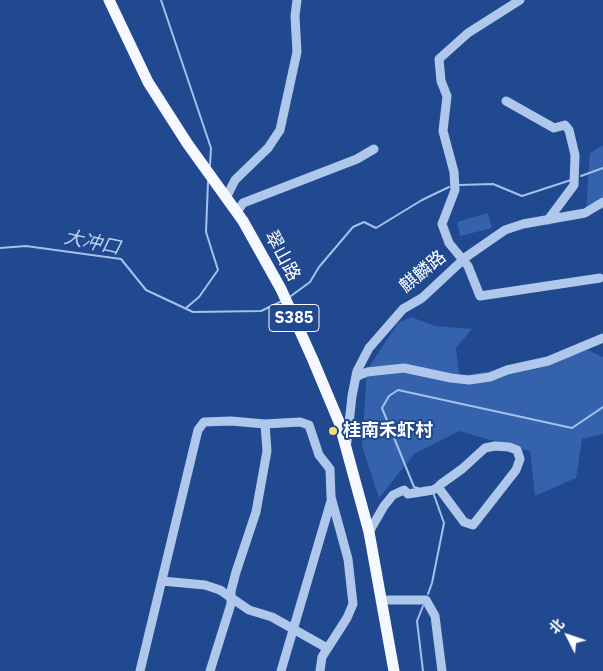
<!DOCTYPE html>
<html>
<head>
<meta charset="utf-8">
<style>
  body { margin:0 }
  #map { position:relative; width:603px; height:671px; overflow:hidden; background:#21498f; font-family:"IBM Plex Sans","Noto Sans SC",sans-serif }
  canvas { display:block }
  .north { position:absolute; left:543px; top:611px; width:50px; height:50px; -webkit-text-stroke:4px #21498f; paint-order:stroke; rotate:311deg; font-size:14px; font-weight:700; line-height:20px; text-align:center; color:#fff }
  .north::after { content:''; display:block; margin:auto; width:18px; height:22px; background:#fff; clip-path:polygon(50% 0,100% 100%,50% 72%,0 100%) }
</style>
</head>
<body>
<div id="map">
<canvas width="603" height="671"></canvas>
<div class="north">北</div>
</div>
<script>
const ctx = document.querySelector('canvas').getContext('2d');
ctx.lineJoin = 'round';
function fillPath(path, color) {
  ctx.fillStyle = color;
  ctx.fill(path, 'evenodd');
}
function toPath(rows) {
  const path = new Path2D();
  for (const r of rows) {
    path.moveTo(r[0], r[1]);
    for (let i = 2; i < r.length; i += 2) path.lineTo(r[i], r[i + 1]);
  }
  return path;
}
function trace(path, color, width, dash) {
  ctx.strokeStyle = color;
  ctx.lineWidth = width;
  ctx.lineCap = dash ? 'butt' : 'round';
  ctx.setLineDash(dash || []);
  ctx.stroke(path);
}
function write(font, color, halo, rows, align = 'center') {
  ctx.font = font + ' "IBM Plex Sans","Noto Sans SC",sans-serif';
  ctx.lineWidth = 4;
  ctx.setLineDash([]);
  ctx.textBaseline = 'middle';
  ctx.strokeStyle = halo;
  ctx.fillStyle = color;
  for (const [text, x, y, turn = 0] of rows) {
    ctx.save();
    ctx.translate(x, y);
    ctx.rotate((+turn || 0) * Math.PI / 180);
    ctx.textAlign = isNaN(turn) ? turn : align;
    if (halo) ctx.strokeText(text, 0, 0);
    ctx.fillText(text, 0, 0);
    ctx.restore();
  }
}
fillPath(toPath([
  [603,145,603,209,586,210,590,153],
  [488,213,492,228,460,236,457,222],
  [411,317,435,326,472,329,456,348,459,376,551,362,588,350,603,357,603,434,582,439,576,478,535,496,530,451,459,431,414,454,379,498,362,446,367,370,398,323]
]), '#3462ac');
trace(toPath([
  [161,0,211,148,210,165],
  [581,176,603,168],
  [459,185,493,184,522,196,571,180],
  [0,248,26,246,121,259,146,290,193,312,261,311,280,302],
  [291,296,310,282,319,267,353,227,364,222,376,228,422,200,449,187],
  [186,308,199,297,218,270,206,232,208,182],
  [418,488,414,487,382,408,389,396,398,390,572,428,603,407],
  [428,594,432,583,444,523,434,495],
  [423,606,417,621,423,671]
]), '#a4c1ed', 2);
trace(toPath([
  [520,0,468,33,439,59,441,81,447,96,443,131,454,172,455,190,442,224,449,243,468,266,480,296,600,278],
  [506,101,554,128,565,125,569,130,575,155,574,185,548,220],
  [226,198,235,180,268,148,280,130,297,52,295,16,297,0],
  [237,212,243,203,357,159,374,149],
  [356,377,367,372,404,368,451,378,469,380,490,377,507,370,548,361,603,338],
  [347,442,352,396,357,371,369,348,403,309,422,298,466,257,505,230,523,224,585,213,603,202],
  [369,532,384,506,393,495,404,490,408,494,433,490,438,487,441,484,462,469,485,448,495,446,509,447,517,450,520,459,516,470,473,525,464,522,438,487],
  [162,581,205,585,220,590,249,610,272,617,327,648],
  [381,600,426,600,435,616,442,671],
  [140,671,198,430,204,422,231,421,265,424,300,422,309,425,319,455,330,469,331,497,348,559,353,604,347,618,322,657,320,671],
  [210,671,231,604,231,591,236,572,256,512,267,451,265,424],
  [281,671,331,501]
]), '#b0c7ec', 9);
trace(toPath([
  [109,0,148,82,187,143,243,221,281,289,313,360,339,422,369,532,394,671]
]), '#f6f8ff', 11);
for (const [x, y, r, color] of [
  [333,431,5,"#f9db71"]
]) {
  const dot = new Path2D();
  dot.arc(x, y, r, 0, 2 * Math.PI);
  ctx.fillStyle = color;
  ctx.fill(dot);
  trace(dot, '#21498f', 2);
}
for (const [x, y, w] of [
  [294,318,50]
]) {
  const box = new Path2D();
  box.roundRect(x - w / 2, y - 13.5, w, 27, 4);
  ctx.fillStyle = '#21498f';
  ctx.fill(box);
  trace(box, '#fff', 1);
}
write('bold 16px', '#fff', null, [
  ["S385",294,318]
]);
write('18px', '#fff', '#21498f', [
  ["翠山路",282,256,62],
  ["麒麟路",423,272,-40]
]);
write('bold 18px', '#fff', '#21498f', [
  ["桂南禾虾村",343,431]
], 'left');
write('italic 19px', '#bcd2f3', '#21498f', [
  ["大冲口",92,243,12]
]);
</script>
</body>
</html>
